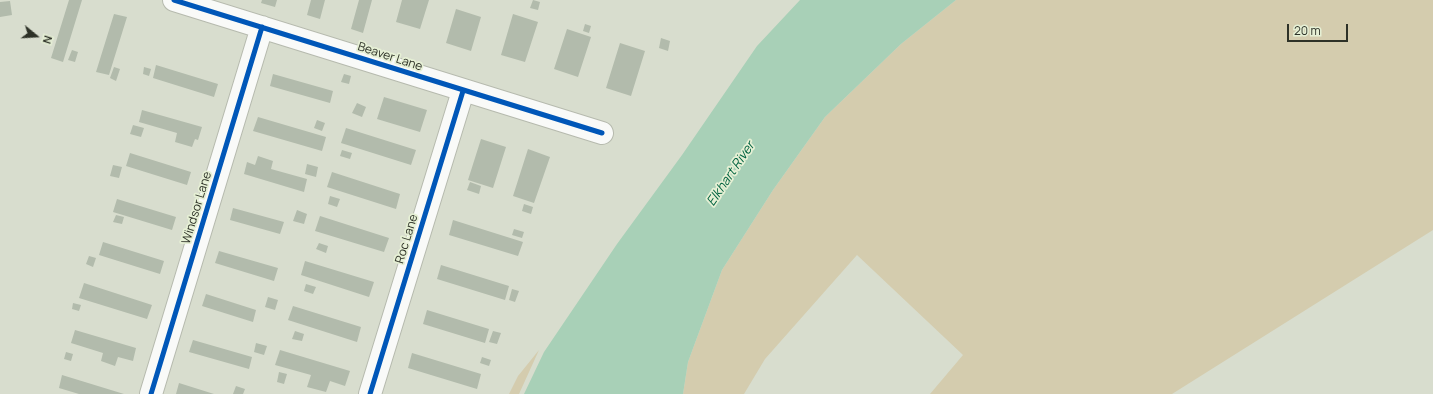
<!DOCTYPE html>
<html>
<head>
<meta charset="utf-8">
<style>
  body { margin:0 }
  #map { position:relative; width:1433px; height:394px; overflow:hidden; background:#d8ddce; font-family:Manrope,sans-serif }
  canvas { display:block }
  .north { position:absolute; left:16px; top:16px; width:40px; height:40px; -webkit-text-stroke:3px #e6f0d5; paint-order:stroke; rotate:108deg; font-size:11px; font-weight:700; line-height:16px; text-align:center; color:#2d3127 }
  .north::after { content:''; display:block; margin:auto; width:14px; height:18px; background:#2d3127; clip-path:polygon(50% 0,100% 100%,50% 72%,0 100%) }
  .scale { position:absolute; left:1287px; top:24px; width:61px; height:18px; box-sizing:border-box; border:2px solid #2d3127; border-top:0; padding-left:5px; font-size:12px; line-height:14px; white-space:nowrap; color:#2d3127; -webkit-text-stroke:3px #e6f0d5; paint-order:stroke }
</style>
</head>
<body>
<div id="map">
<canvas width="1433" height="394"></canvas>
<div class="north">N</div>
<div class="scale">20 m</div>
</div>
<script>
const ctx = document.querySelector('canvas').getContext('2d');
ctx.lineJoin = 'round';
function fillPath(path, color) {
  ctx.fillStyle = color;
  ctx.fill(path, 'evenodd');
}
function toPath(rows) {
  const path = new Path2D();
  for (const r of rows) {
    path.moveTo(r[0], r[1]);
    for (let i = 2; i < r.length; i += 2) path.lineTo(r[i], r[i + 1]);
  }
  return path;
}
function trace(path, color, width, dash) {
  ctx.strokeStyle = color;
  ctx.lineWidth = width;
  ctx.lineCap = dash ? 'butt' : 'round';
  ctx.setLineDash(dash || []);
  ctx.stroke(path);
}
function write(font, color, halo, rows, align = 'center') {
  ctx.font = font + ' Manrope,sans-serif';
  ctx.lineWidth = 3.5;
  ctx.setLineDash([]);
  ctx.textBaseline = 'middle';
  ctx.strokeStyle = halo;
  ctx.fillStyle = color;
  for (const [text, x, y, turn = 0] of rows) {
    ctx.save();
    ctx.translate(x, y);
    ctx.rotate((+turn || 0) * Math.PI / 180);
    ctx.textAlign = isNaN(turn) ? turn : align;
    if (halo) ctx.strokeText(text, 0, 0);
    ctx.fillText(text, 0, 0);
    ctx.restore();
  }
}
fillPath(toPath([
  [956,0,1433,0,1433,230,1172,394,930,394,963,355,857,255,765,359,744,394,683,394,688,362,722,270,773,190,825,117,901,44],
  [539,350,519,394,509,394,518,376]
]), '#d4ccae');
fillPath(toPath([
  [800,0,956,0,901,44,825,117,773,190,722,270,688,362,683,394,524,394,544,352,617,244,682,155,757,46]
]), '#a8d0b7');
fillPath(toPath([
  [69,0,82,0,63,62,51,58],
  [262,0,277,0,275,7,261,3],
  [311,0,325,0,320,19,307,15],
  [359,0,372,0,363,33,351,29],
  [402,0,429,0,420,29,396,22],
  [533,0,540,2,538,10,530,8],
  [10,1,12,15,0,17,0,2],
  [456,9,481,17,471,51,446,43],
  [114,14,127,17,109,75,96,72],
  [513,14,538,22,525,62,501,55],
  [585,24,591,26,589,33,583,31],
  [567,29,591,37,578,77,554,69],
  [661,38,670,41,668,51,659,48],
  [620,43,645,51,631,96,606,88],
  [72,50,78,52,75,62,68,60],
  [156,65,218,84,214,97,153,78],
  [114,67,120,69,116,81,110,78],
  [144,67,151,69,149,76,143,74],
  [273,74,333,91,330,103,270,86],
  [344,74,351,76,349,84,341,82],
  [384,97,427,110,420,132,377,119],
  [357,103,366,107,362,117,352,113],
  [142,110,202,127,198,140,195,139,192,147,175,142,177,133,139,122],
  [258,117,326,137,322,151,253,131],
  [317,120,325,123,322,131,314,128],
  [133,125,144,128,141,137,130,134],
  [346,128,416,150,411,165,341,143],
  [481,139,506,147,493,188,468,180],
  [528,149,550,157,534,203,513,196],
  [342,150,352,153,350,159,340,156],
  [130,153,191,172,187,185,126,166],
  [258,156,273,161,271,169,307,179,304,192,244,174,247,162,255,165],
  [307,164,318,167,316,177,305,174],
  [113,165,122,167,119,178,110,176],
  [332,172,400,194,396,209,327,187],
  [470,182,481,186,479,194,467,190],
  [330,196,340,199,337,207,328,204],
  [117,199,176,217,172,230,113,212],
  [524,204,533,207,531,214,522,211],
  [233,208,284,222,280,234,230,220],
  [297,210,307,214,304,224,293,221],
  [116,215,124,217,122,224,113,222],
  [320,216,389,238,384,252,315,231],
  [453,220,523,242,518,256,449,235],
  [514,229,524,232,522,238,512,235],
  [103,242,164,261,160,274,99,255],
  [319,243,328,246,326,253,316,249],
  [219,251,278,268,274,281,215,263],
  [89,256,96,258,93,267,86,264],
  [305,261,374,282,369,297,301,275],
  [441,265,509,286,505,300,437,279],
  [84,283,152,305,147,319,79,298],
  [306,284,316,287,313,294,304,291],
  [512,289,519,291,515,302,509,300],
  [206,294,256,310,253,322,202,306],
  [268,297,278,300,275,310,265,307],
  [73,303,81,305,79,311,72,309],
  [293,306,361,327,357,342,288,320],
  [427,310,489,329,485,343,423,324],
  [75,330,136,348,133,361,118,357,115,366,101,361,103,353,71,343],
  [295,331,304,334,302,341,292,339],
  [493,331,501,333,497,344,489,342],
  [193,340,252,357,249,369,189,352],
  [256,343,267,346,264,355,254,352],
  [280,350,350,371,345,386,330,381,326,392,307,387,311,375,275,365],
  [66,352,73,354,71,361,64,359],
  [412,353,481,374,477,389,408,368],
  [482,357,491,360,489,366,480,363],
  [279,372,287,374,284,384,277,382],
  [62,375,124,394,79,394,59,388],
  [179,383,214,394,176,394],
  [236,386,245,389,243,394,233,394]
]), '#b2bbac');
const minor = toPath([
  [174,0,602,133],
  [151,394,262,27],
  [370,394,463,91]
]);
trace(minor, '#b6baae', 24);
trace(minor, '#f9faf8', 22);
trace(toPath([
  [174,0,602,133],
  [151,394,262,27],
  [370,394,463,91]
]), '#0057b8', 5);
write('12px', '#2d3127', '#e6f0d5', [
  ["Beaver Lane",390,57,18],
  ["Windsor Lane",197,208,-73],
  ["Roc Lane",407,239,-73]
]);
write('italic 13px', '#006340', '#e6f0d5', [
  ["Elkhart River",731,174,-56]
]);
</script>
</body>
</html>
